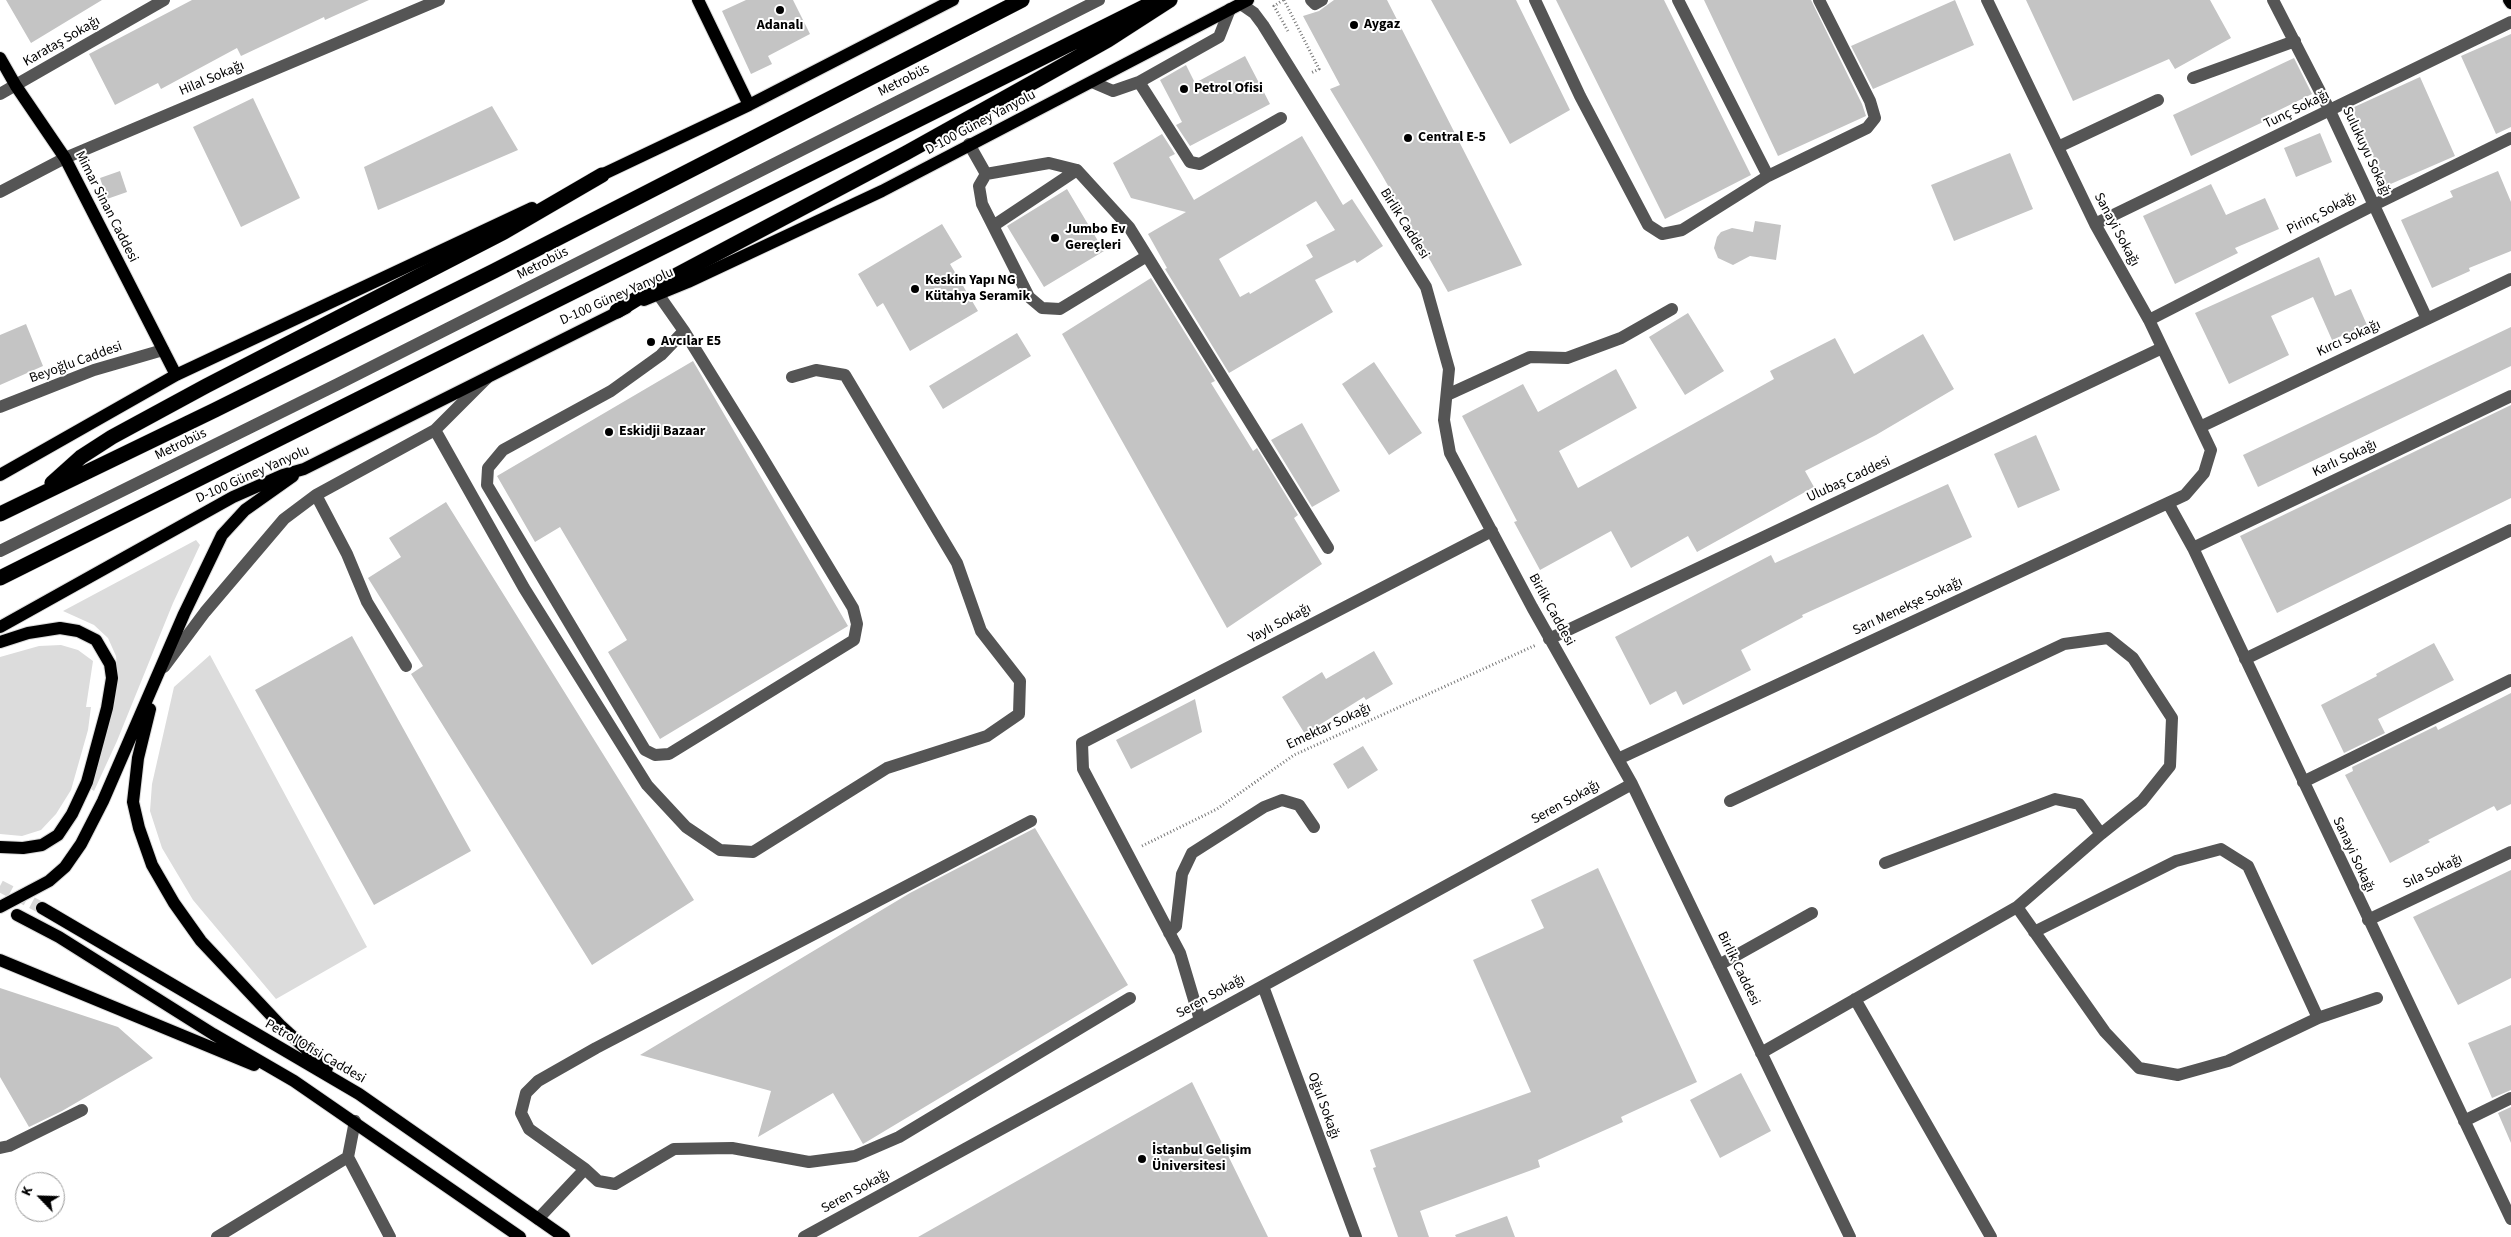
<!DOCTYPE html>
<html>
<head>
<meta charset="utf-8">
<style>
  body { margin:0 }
  #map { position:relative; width:2511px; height:1237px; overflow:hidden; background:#fff; font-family:"Source Sans 3",sans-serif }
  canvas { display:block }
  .north { position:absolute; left:15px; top:1172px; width:50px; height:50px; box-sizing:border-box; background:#fff; border:1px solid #999; border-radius:50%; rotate:294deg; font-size:14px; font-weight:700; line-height:20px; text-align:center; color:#000 }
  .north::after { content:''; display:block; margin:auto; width:18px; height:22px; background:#000; clip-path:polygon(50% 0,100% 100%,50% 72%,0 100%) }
</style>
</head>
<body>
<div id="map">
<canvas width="2511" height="1237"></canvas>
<div class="north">K</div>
</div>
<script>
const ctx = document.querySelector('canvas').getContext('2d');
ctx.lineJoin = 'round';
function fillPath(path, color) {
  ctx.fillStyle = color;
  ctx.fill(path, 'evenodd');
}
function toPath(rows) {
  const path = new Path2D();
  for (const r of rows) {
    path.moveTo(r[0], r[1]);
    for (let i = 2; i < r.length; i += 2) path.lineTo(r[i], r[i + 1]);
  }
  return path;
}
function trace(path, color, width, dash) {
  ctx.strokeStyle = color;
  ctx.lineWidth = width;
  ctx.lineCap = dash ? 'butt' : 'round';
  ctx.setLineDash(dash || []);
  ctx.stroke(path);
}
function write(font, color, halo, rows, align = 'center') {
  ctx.font = font + ' "Source Sans 3",sans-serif';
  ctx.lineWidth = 4;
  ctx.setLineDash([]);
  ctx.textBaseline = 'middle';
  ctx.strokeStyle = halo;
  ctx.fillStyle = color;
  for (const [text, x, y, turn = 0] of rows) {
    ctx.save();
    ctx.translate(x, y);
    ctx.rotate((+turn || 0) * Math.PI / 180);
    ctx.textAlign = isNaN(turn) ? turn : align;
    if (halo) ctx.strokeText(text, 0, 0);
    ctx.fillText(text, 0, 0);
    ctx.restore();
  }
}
fillPath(toPath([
  [196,540,200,545,173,603,117,741,94,791,91,789,115,702,118,679,116,656,108,638,94,625,63,611],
  [61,645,78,650,93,661,86,707,91,707,88,730,71,790,56,814,41,830,22,836,0,834,0,657,39,646],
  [210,655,367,947,276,999,193,900,162,848,150,811,152,784,174,687]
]), '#dcdcdc');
fillPath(toPath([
  [6,0,102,0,31,43],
  [192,0,369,0,325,20,324,17,241,56,237,48,161,89,158,83,115,105,89,54],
  [746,0,793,0,810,34,768,56,772,64,751,74,722,11],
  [1334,0,1387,0,1522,265,1448,292,1382,175,1330,89,1340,85,1303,16,1319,11],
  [1431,0,1516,0,1570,110,1510,144],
  [1556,0,1664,0,1751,175,1665,219],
  [1704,0,1811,0,1862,104,1866,116,1778,156],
  [1955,0,1974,45,1873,89,1851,46],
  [2026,0,2210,0,2231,38,2175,69,2169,59,2073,101],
  [2511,34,2511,127,2496,134,2461,56],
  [1245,56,1270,104,1190,146,1176,125,1182,122,1160,80,1186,65,1195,83],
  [2294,58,2312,94,2261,119,2263,122,2191,156,2173,115],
  [2420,77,2455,156,2386,186,2352,108],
  [253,98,300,198,241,227,193,127],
  [492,106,518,150,378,210,364,167],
  [2320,133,2332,162,2296,177,2284,148],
  [1162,134,1175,154,1169,157,1194,200,1302,136,1343,205,1352,199,1383,246,1357,263,1355,260,1315,280,1333,312,1229,373,1165,269,1167,268,1148,234,1186,212,1131,198,1113,163],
  [1316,201,1335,230,1306,245,1313,257,1250,294,1249,292,1240,297,1219,259],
  [2010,153,2033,209,1954,241,1931,185],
  [120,171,127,192,107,199,100,178],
  [2498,171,2511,202,2511,251,2469,268,2470,271,2432,288,2401,220,2453,197,2450,191],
  [2211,184,2226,215,2265,198,2279,229,2235,248,2238,253,2175,284,2143,216],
  [1067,189,1104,251,1044,287,1007,226],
  [1755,221,1781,225,1776,260,1750,256,1733,265,1718,258,1714,248,1717,237,1721,232,1732,228,1753,232],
  [942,224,962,257,950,264,978,311,910,351,883,303,877,307,858,274],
  [2319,257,2335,296,2351,289,2367,325,2332,340,2313,297,2271,316,2289,355,2229,384,2195,313],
  [1151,278,1215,381,1211,383,1253,451,1257,448,1298,515,1294,518,1322,564,1227,628,1062,334],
  [1688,313,1724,371,1685,395,1649,337],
  [26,324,43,366,0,385,0,335],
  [2511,327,2511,366,2258,487,2243,455],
  [1017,333,1031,356,943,409,929,386],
  [1923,334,1954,389,1876,435,1805,471,1814,487,1697,552,1688,536,1631,568,1611,531,1540,570,1514,522,1517,521,1462,416,1523,384,1538,412,1616,369,1637,408,1559,451,1578,488,1774,379,1770,371,1835,338,1854,374],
  [693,361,848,626,660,739,608,652,627,640,560,527,535,542,497,476],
  [1374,362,1422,433,1389,455,1342,384],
  [2511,405,2511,498,2277,613,2240,536],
  [1302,423,1340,491,1312,507,1271,440],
  [2036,435,2060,490,2018,508,1994,454],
  [1948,484,1972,537,1802,615,1803,617,1741,650,1751,670,1683,705,1676,691,1650,705,1615,637,1771,555,1775,563],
  [446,502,694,900,592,965,411,674,423,666,368,578,401,557,389,538],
  [352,636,471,851,374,905,255,690],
  [2434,643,2454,680,2378,719,2385,733,2344,753,2321,705,2377,676,2376,674],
  [1374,651,1393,684,1366,700,1364,697,1305,734,1282,697,1322,672,1326,679],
  [2511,693,2511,804,2497,811,2494,806,2428,840,2430,842,2390,863,2345,775,2353,771,2352,767,2436,726,2438,730],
  [1195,699,1202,732,1131,769,1116,740],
  [1363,746,1378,770,1348,789,1333,764],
  [1035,828,1128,985,863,1144,833,1093,758,1137,771,1091,640,1055,910,893],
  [1598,868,1697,1082,1621,1117,1623,1122,1538,1160,1540,1167,1420,1211,1429,1237,1398,1237,1373,1168,1376,1167,1370,1150,1531,1092,1473,960,1544,928,1531,900],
  [2511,870,2511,978,2458,1005,2413,917],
  [0,988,118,1027,153,1058,62,1111,29,1127,0,1077],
  [2511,1025,2511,1090,2492,1098,2468,1043],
  [1741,1073,1771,1131,1720,1158,1690,1100],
  [1192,1082,1268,1237,918,1237],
  [2511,1107,2511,1143,2498,1113],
  [1507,1216,1515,1237,1456,1237,1455,1235]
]), '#c4c4c4');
trace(toPath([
  [0,886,42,908]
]), '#d9d9d9', 12, [12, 6]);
const major = toPath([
  [698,0,749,105],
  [2509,0,2511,3],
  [0,58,16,86,65,158,176,375],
  [593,179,749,105,953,0],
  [644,300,688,282,882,191,1248,0],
  [0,475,176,375,532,208],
  [0,627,233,497,283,475,304,469,626,308],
  [0,642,28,633,60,628,78,631,96,640,110,664,112,678,107,708,87,782,72,814,58,835,42,845,23,848,0,847],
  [150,709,138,758,133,802,139,828,152,865,174,903,201,941,281,1026,327,1068],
  [0,907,49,881,65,867,81,844,103,801,184,614,222,535,245,510,293,476],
  [42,908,359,1094,564,1237],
  [17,915,59,937,213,1034,294,1081,520,1237],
  [0,960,254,1065]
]);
const highway = toPath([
  [617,311,669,279,906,153,1037,80,1108,40,1170,0],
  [52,483,81,457,112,437,206,386,504,232,602,175],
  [0,514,215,410,494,271,1022,0],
  [0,578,1158,0]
]);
trace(major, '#dbdbdb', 14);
trace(highway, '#dbdbdb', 16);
trace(toPath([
  [1283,0,1274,6,1289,33],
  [1284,0,1319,69,1311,73],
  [1142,846,1217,809,1294,755,1536,645]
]), '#777', 3, [1, 2.5]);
trace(toPath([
  [1311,0,1315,4,1322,0],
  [1535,0,1580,96,1648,225,1662,234,1682,230,1768,176,1867,128,1875,118,1870,101,1819,0],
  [1678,0,1768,176],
  [2273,0,2330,111,2427,319],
  [1241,4,1254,13,1263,25,1426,287,1449,369,1444,420,1450,453,1532,607,1632,784,1850,1237],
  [2193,78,2295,41],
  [1092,82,1113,91,1139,82,1219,37,1230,9],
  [1139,82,1190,162,1200,164,1281,118],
  [0,94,164,0],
  [969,144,986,174,1049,163,1077,170,1129,227,1328,548],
  [2058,147,2158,100],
  [986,174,979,186,982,204,1029,297,1042,308,1060,309,1147,256],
  [0,192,65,158,439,0],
  [2095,224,2511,22],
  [993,226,1077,170],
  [658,294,684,331,756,447,853,608,857,624,854,640,669,754,655,755,645,750,487,485,488,468,503,450,611,391,661,355,684,331],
  [2149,320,2374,205,2511,138],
  [1447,395,1530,357,1567,358,1621,338,1672,309],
  [0,407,94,370,163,350],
  [2200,427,2511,279],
  [435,430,524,588,647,785,686,827,720,850,753,852,887,768,987,736,1019,714,1020,681,981,631,957,563,845,375,816,370,792,377],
  [316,495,347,554,367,602,406,666],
  [2168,503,2193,548,2511,1219],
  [2193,548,2511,396],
  [0,551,338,384,1099,0],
  [1549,639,2162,348],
  [2245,659,2511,530],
  [164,667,205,612,284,519,316,495,435,430,487,378],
  [1618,759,2185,495,2204,473,2211,450,2149,320,2095,224,1987,0],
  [2303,782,2511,680],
  [1730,801,2064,644,2108,638,2133,658,2172,718,2170,766,2142,801,2101,834,2017,907,1761,1053],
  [1885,863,2055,799,2079,804,2101,834],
  [2017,907,2105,1032,2139,1068,2178,1075,2228,1061,2318,1018,2377,998],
  [2368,920,2511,852],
  [2034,932,2176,861,2221,849,2248,866,2318,1018],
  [1169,933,1176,926,1182,874,1192,853,1264,807,1282,800,1299,805,1314,827],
  [1719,965,1812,913],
  [1263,986,1356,1237],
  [1855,999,1991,1237],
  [1200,1020,1180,953,1083,769,1082,743,1492,531],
  [2464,1121,2511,1098],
  [0,1148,9,1146,82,1110],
  [348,1157,390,1237],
  [585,1169,598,1181,615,1184,674,1149,732,1148,809,1162,855,1156,899,1137,1130,998],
  [538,1219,585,1169,529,1129,521,1113,526,1093,538,1081,596,1048,1031,821],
  [217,1237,348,1157,355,1121],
  [804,1237,1632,784]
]), '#555', 12);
trace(major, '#000', 12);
trace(highway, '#000', 15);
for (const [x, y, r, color] of [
  [780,10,5,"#000"],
  [1354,25,5,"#000"],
  [1184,89,5,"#000"],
  [1408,138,5,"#000"],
  [1055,238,5,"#000"],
  [915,289,5,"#000"],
  [651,342,5,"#000"],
  [609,432,5,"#000"],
  [1142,1159,5,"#000"]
]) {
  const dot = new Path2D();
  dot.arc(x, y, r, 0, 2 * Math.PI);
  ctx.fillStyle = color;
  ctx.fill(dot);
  trace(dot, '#fff', 2);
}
write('bold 14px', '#000', '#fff', [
  ["Aygaz",1364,25],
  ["Adanalı",780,26,"center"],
  ["Petrol Ofisi",1194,89],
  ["Central E-5",1418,138],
  ["Jumbo Ev",1065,230],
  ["Gereçleri",1065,246],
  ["Keskin Yapı NG",925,281],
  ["Kütahya Seramik",925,297],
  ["Avcılar E5",661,342],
  ["Eskidji Bazaar",619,432],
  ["İstanbul Gelişim",1152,1151],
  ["Üniversitesi",1152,1167]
], 'left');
write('14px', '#000', '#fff', [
  ["Karataş Sokağı",62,42,-30],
  ["Hilal Sokağı",212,79,-23],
  ["Metrobüs",904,81,-27],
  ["Tunç Sokağı",2297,110,-26],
  ["D-100 Güney Yanyolu",981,123,-28],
  ["Sulukuyu Sokağı",2366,152,65],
  ["Mimar Sinan Caddesi",106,207,63],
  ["Pirinç Sokağı",2322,214,-27],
  ["Birlik Caddesi",1404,224,58],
  ["Sanayi Sokağı",2116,230,62],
  ["Metrobüs",543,264,-27],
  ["D-100 Güney Yanyolu",617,297,-24],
  ["Kırcı Sokağı",2349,339,-25],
  ["Beyoğlu Caddesi",76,363,-20],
  ["Metrobüs",181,445,-26],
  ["Karlı Sokağı",2345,459,-25],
  ["D-100 Güney Yanyolu",253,475,-24],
  ["Ulubaş Caddesi",1849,480,-25],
  ["Sarı Menekşe Sokağı",1908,607,-25],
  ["Birlik Caddesi",1551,610,61],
  ["Yaylı Sokağı",1280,624,-28],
  ["Emektar Sokağı",1329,727,-25],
  ["Seren Sokağı",1566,803,-29],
  ["Sanayi Sokağı",2353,855,65],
  ["Sıla Sokağı",2433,872,-25],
  ["Birlik Caddesi",1738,969,64],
  ["Seren Sokağı",1211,997,-29],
  ["Petrol Ofisi Caddesi",315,1052,30],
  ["Oğul Sokağı",1323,1106,70],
  ["Seren Sokağı",856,1192,-29]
]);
</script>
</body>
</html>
